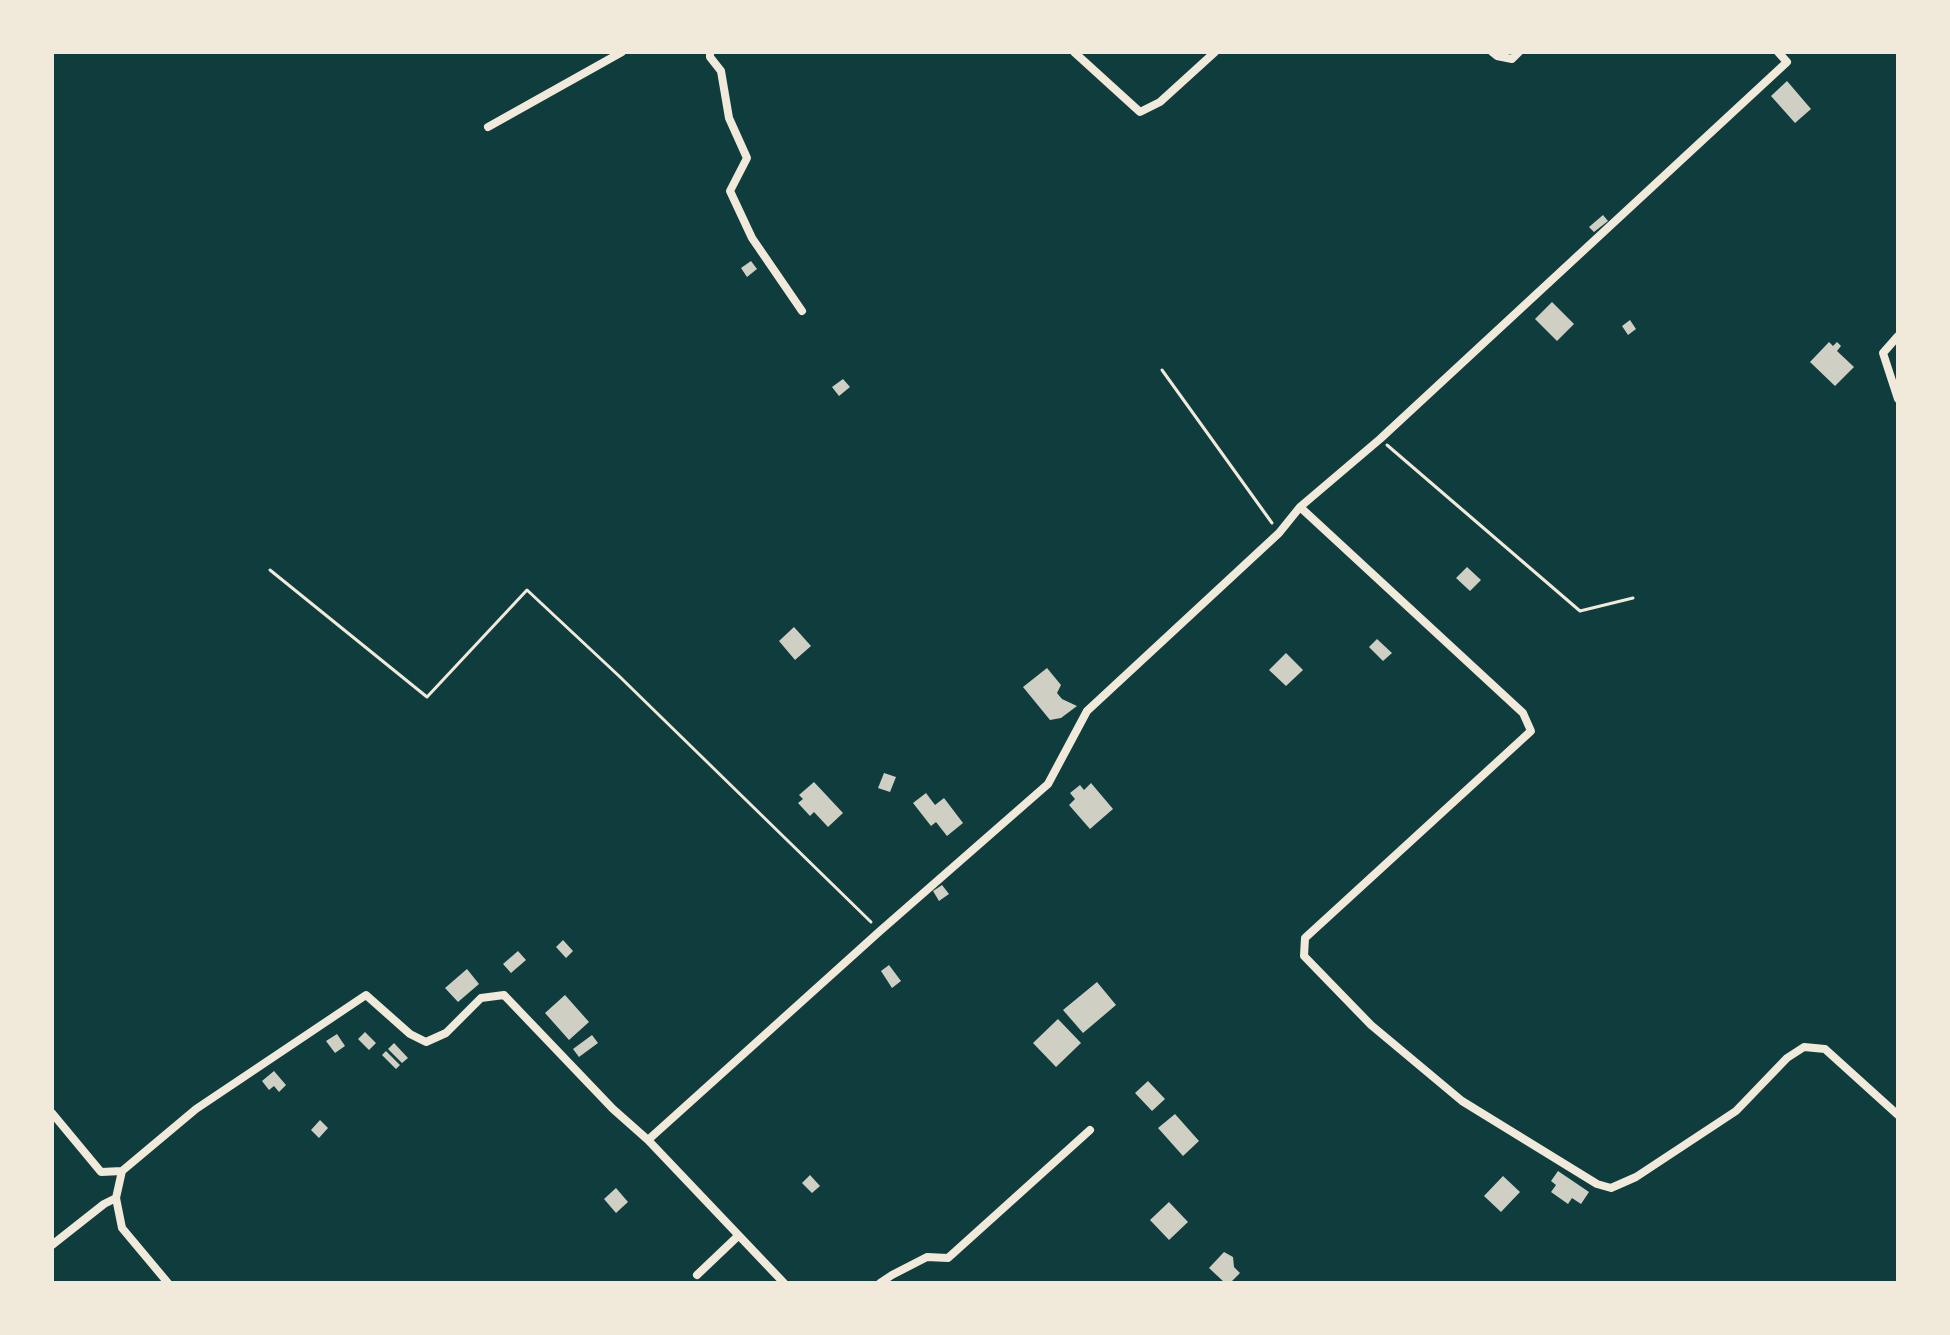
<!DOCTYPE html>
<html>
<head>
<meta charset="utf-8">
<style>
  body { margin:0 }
  #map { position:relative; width:1950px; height:1335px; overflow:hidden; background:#0f3d3e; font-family:"Golos Text",sans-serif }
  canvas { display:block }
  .frame { position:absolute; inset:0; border:54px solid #f1e9da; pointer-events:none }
</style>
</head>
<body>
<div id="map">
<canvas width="1950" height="1335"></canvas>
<div class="frame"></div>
</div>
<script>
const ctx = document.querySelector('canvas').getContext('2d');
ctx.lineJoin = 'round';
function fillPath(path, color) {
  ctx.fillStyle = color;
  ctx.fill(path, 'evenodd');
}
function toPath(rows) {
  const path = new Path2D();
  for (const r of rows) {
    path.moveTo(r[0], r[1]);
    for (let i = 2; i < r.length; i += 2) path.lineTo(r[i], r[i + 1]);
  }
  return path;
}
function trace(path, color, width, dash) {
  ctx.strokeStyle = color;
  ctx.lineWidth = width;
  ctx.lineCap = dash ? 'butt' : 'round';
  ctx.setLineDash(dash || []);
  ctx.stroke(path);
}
fillPath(toPath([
  [1787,81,1811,109,1795,123,1771,96],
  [1603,215,1608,221,1594,232,1589,227],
  [751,261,757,269,747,277,741,268],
  [1552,302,1574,324,1557,341,1535,319],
  [1630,320,1636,329,1628,335,1622,326],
  [1829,342,1833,346,1837,342,1841,346,1837,351,1854,367,1835,386,1810,362],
  [843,379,850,387,839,396,832,387],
  [1467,567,1481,580,1470,591,1456,578],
  [794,627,811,646,795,660,779,641],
  [1377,639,1392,653,1383,661,1369,647],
  [1286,653,1303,670,1286,686,1269,670],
  [1047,668,1061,685,1057,693,1062,699,1077,706,1061,718,1050,720,1023,687],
  [884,773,896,777,890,792,878,788],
  [814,782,843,813,828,827,814,812,810,816,798,803,803,799,799,795],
  [1091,783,1113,809,1090,829,1069,805,1075,799,1070,793,1080,785,1084,790],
  [926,793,935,805,944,798,963,823,947,836,936,822,931,826,913,803],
  [942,885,949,894,939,901,933,891],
  [563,940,573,951,566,958,556,947],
  [518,951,526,960,511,973,503,964],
  [889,965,901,981,892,988,881,971],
  [467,969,479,984,458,1002,445,988],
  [1097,982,1116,1005,1083,1033,1063,1010],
  [565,995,589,1022,569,1040,545,1013],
  [1058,1019,1081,1043,1056,1067,1033,1043],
  [365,1032,376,1043,369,1050,358,1039],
  [337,1034,345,1046,335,1053,326,1041],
  [592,1035,598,1043,579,1057,573,1049],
  [394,1043,408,1058,402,1063,388,1049],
  [386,1051,400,1065,396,1069,382,1055],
  [274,1071,286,1085,279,1092,274,1086,269,1090,262,1081],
  [1148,1081,1165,1099,1152,1111,1135,1093],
  [1175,1114,1199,1141,1183,1156,1158,1128],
  [320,1120,328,1128,319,1138,311,1130],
  [1558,1171,1589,1192,1581,1204,1572,1198,1568,1204,1551,1192,1556,1185,1551,1181],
  [810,1175,820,1186,812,1193,802,1183],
  [1503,1176,1520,1192,1501,1212,1484,1196],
  [616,1188,628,1202,616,1213,604,1199],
  [1169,1202,1188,1222,1169,1240,1150,1220],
  [1224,1252,1233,1257,1234,1267,1240,1273,1230,1283,1225,1283,1209,1268]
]), '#cfcfc3');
trace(toPath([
  [1162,370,1272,523],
  [1387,445,1580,611,1633,598],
  [270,570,427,697,527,590,619,676,871,922]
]), '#f1e9da', 3);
trace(toPath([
  [710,52,710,57,721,71,729,118,747,158,730,191,752,238,802,311],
  [1074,52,1140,112,1160,102,1215,52],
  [1492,52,1497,56,1512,59,1519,52],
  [488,127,622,52],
  [1898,336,1883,353,1898,399],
  [1300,507,1523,713,1531,731,1305,938,1304,956,1371,1025,1462,1101,1597,1184,1611,1188,1636,1177,1736,1111,1787,1058,1804,1047,1825,1049,1898,1115],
  [52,1113,101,1172,122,1171,196,1109,366,995,410,1034,426,1042,446,1033,481,998,504,995,613,1109,648,1140,784,1283],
  [648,1140,880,931,1048,784,1087,711,1279,533,1300,507,1380,439,1787,62,1778,52],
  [122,1171,116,1198,122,1228,168,1283],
  [52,1245,104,1204,116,1198],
  [697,1275,738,1236],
  [880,1283,892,1275,927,1257,948,1258,1090,1130]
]), '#f1e9da', 8);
</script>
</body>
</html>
